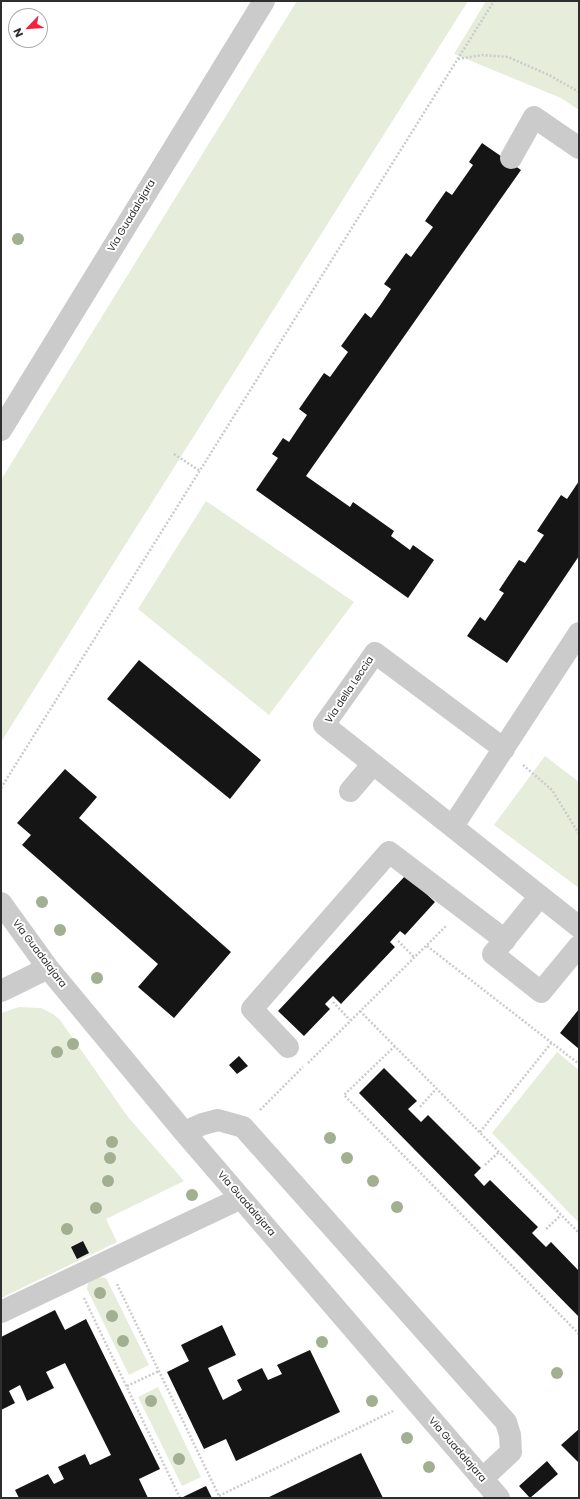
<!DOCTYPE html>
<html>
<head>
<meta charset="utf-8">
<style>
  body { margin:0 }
  #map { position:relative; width:580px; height:1499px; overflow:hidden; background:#fff; font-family:Poppins,sans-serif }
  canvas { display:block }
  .frame { position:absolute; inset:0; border:2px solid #2e2e2e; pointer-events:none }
  .north { position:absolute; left:8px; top:8px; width:40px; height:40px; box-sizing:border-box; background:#fff; border:1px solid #ababab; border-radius:50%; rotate:245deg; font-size:11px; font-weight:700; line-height:16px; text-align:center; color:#2e2e2e }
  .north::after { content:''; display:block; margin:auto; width:14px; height:18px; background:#f61f41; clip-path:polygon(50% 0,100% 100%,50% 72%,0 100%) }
</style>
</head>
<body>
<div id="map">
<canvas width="580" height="1499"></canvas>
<div class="frame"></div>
<div class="north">N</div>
</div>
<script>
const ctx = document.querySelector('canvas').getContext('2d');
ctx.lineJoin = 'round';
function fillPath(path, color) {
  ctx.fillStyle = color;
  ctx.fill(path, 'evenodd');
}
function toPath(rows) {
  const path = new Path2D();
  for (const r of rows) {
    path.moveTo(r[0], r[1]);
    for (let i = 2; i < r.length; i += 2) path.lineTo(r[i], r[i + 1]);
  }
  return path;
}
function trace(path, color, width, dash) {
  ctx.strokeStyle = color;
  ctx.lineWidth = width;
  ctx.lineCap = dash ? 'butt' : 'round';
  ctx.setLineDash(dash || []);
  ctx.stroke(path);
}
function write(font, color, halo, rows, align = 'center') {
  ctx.font = font + ' Poppins,sans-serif';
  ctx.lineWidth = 4;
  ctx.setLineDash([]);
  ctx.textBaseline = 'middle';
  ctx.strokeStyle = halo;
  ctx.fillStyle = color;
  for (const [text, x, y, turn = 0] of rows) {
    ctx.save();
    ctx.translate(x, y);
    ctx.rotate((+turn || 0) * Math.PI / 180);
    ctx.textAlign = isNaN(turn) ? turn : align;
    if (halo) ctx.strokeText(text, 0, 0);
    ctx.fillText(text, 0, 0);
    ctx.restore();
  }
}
fillPath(toPath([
  [297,1,468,1,1,742,1,480],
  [486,1,579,1,579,110,561,98,454,54],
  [206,501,354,602,269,715,138,609],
  [545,756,579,782,579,888,494,825],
  [19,1007,41,1008,53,1014,60,1020,128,1117,184,1181,106,1219,117,1242,1,1298,1,1013],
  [557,1052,579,1070,579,1223,492,1133],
  [98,1277,106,1278,149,1365,129,1375,87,1289,88,1283],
  [158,1387,201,1477,182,1486,138,1397]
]), '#e6edda');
fillPath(toPath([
  [482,143,521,170,306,476,350,507,353,502,394,531,391,536,410,550,413,545,434,560,408,598,256,490,278,458,272,454,283,438,289,442,307,415,299,409,324,373,330,377,348,352,341,346,365,313,371,318,381,304,391,289,384,284,406,253,411,257,433,227,425,221,446,191,452,195,473,165,469,162],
  [579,481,579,556,507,663,467,636,480,617,485,621,504,593,499,590,519,560,525,563,544,535,537,531,561,495,567,499],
  [139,660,261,760,230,799,107,699],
  [65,769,97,797,79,818,231,952,174,1018,138,987,158,964,22,845,31,835,17,823],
  [406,875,435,902,405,935,400,931,390,942,395,947,341,1004,333,996,325,1004,330,1009,304,1036,278,1011],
  [579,1009,579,1049,560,1033],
  [239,1056,248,1066,237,1074,229,1065],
  [384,1068,417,1101,408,1109,421,1122,428,1115,481,1168,474,1175,484,1186,490,1180,538,1227,532,1233,546,1247,551,1242,579,1271,579,1317,359,1093],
  [83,1241,89,1253,77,1259,71,1247],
  [55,1310,65,1330,86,1319,160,1469,139,1479,148,1498,19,1498,15,1490,48,1474,54,1484,64,1479,58,1467,85,1454,90,1465,111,1455,65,1363,46,1372,54,1388,27,1401,20,1385,9,1391,15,1403,1,1410,1,1337],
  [222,1325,236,1355,208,1368,223,1400,242,1390,237,1380,262,1368,268,1380,282,1374,277,1365,310,1350,340,1412,236,1461,226,1439,204,1449,167,1372,189,1361,181,1345],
  [579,1429,579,1463,561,1445],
  [361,1453,383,1498,267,1498],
  [547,1461,558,1474,530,1498,519,1486],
  [206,1486,212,1498,184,1498,183,1497]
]), '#151515');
trace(toPath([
  [458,59,482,55,508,57,549,75,579,92],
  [174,454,200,471],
  [523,765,552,790,579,834],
  [1,788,494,1],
  [398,941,415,958],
  [427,946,579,1064],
  [333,1002,350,1020],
  [360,1011,579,1233],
  [395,1046,344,1095,579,1334],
  [308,1063,446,926],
  [420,1107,436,1089],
  [260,1110,303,1067],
  [480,1132,552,1042],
  [485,1165,499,1152],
  [546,1229,561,1215],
  [117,1284,220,1498],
  [84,1298,180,1498],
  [127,1386,159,1371],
  [219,1496,393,1411]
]), '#cbcbcb', 2.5, [2, 2]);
trace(toPath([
  [511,158,534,117,579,148],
  [1,430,264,1],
  [504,749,375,653,324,725,579,927],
  [350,791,373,764],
  [453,826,579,633],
  [540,896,493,954,541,992,579,946],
  [1,903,48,968,184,1132,499,1498],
  [1,991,48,968],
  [288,1047,252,1009,389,852,505,940],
  [184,1132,203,1124,218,1120,243,1127,506,1422,510,1435,511,1452,482,1479],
  [1,1312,241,1198]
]), '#cbcbcb', 22);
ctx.fillStyle = '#a2af91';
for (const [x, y] of [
  [18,239],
  [42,902],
  [60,930],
  [97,978],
  [73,1044],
  [57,1052],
  [330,1138],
  [112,1142],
  [110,1158],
  [347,1158],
  [108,1181],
  [373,1181],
  [192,1195],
  [397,1207],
  [96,1208],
  [67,1229],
  [100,1293],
  [112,1316],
  [123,1341],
  [322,1342],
  [557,1373],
  [151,1401],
  [372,1401],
  [407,1438],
  [179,1459],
  [429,1467]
]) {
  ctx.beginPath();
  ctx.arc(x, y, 6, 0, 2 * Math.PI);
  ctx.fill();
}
write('10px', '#2e2e2e', '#fff', [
  ["Via Guadalajara",132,216,-59],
  ["Via della Leccia",350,690,-56],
  ["Via Guadalajara",39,954,53],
  ["Via Guadalajara",246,1204,49],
  ["Via Guadalajara",457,1450,49]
]);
</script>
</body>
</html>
